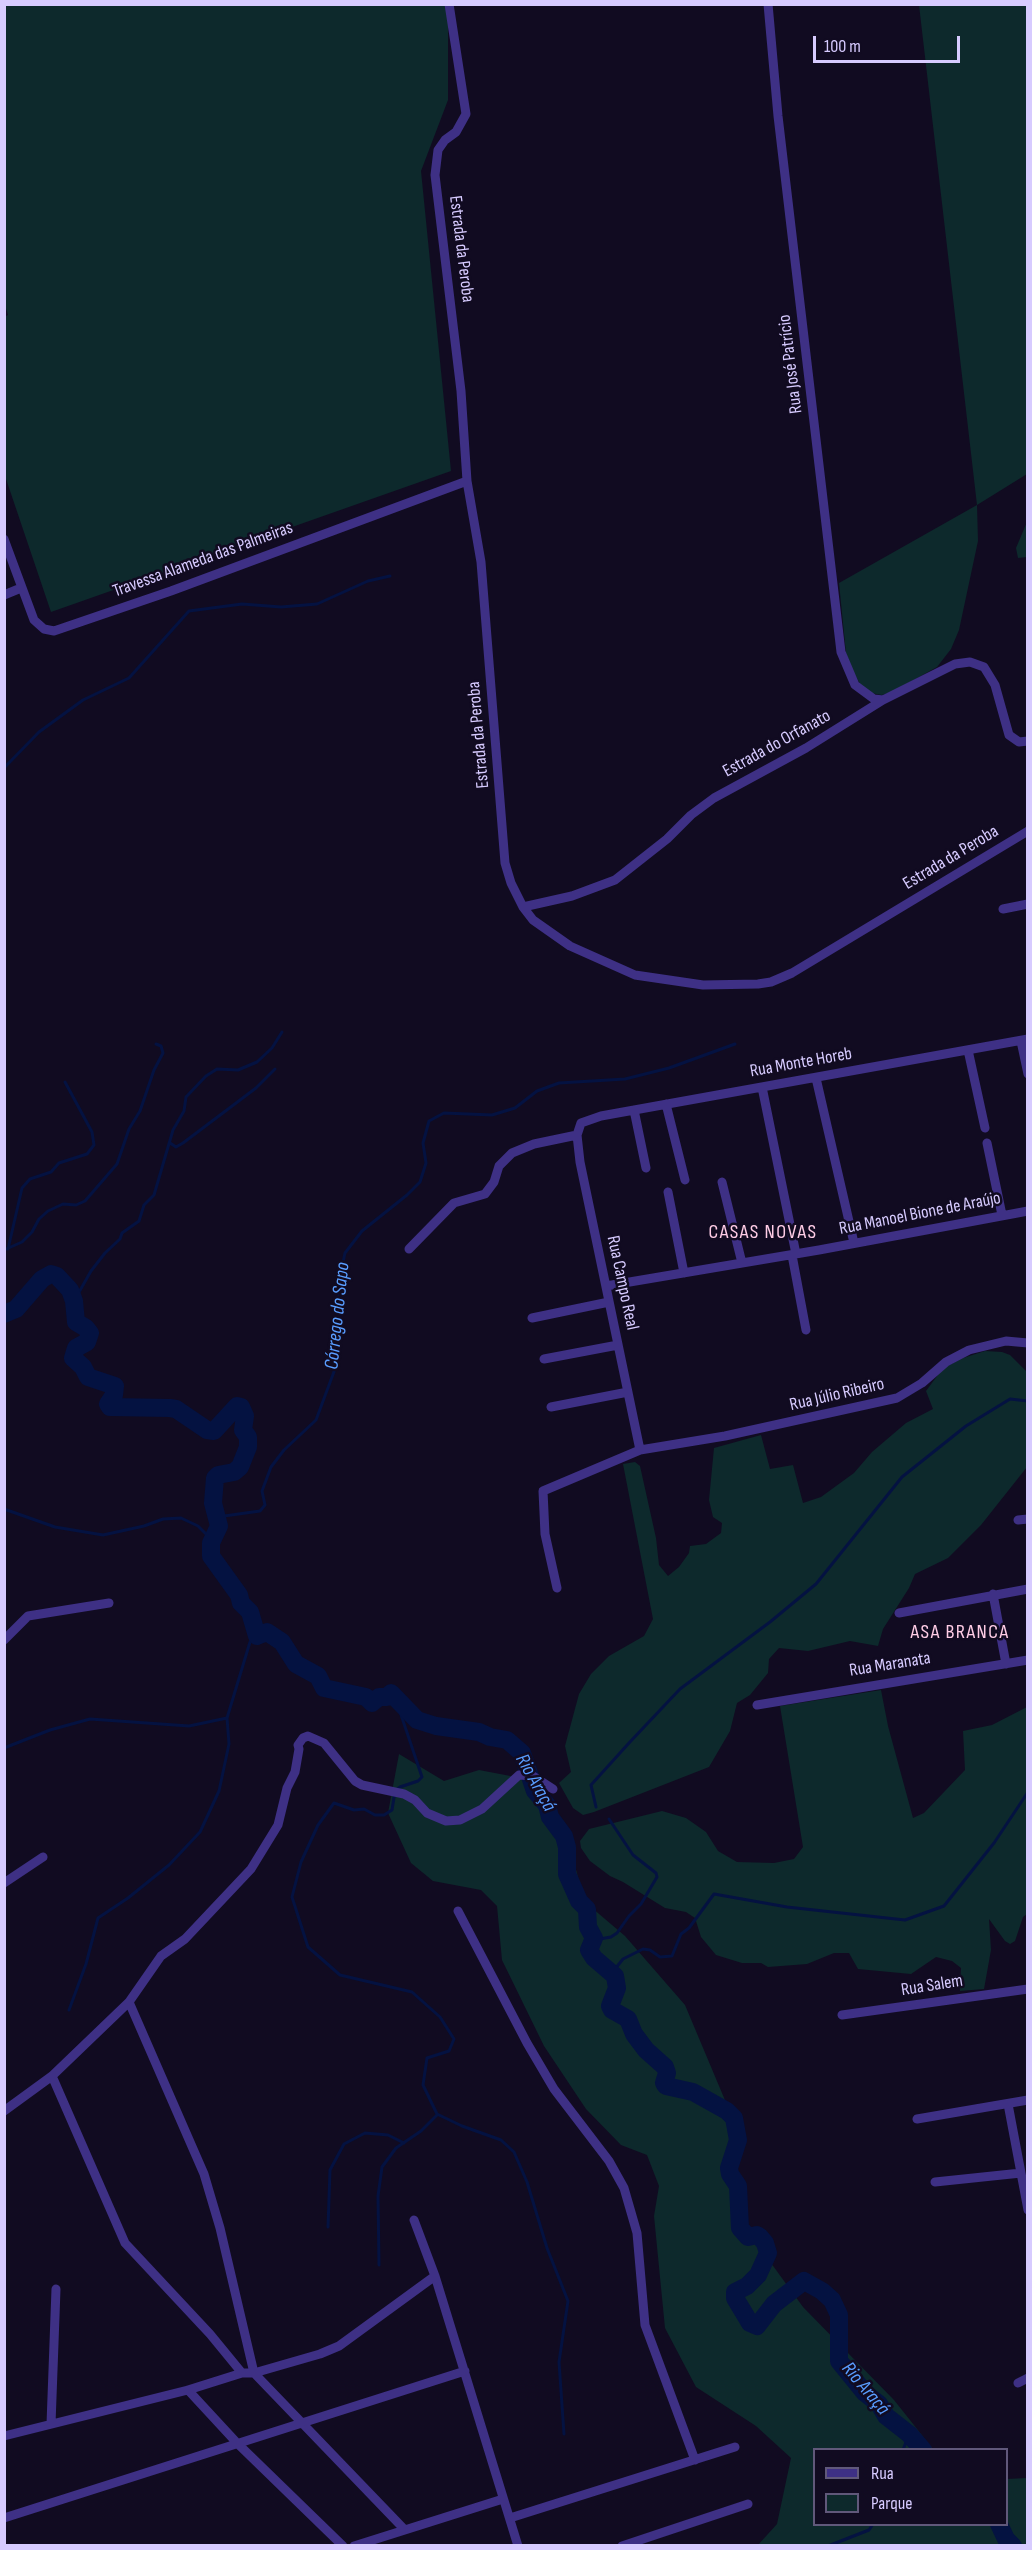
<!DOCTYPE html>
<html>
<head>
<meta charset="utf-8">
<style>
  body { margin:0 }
  #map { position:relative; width:1032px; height:2550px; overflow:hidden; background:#110b21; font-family:"Sofia Sans Condensed",sans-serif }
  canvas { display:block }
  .frame { position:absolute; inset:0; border:6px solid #d7cbff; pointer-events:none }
  .legend { position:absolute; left:813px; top:2448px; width:195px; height:78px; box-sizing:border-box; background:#110b21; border:2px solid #60587a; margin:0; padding:8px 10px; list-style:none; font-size:18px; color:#d7cbff }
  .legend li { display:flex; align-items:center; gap:12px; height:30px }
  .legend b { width:30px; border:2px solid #60587a }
  .scale { position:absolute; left:813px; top:36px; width:147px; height:27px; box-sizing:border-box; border:3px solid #d7cbff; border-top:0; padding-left:8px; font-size:18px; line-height:21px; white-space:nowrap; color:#d7cbff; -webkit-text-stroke:4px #110b21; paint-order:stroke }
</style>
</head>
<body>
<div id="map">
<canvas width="1032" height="2550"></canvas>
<div class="frame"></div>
<ul class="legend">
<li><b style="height:8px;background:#3e3085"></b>Rua</li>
<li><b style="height:16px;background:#0d292c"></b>Parque</li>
</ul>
<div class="scale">100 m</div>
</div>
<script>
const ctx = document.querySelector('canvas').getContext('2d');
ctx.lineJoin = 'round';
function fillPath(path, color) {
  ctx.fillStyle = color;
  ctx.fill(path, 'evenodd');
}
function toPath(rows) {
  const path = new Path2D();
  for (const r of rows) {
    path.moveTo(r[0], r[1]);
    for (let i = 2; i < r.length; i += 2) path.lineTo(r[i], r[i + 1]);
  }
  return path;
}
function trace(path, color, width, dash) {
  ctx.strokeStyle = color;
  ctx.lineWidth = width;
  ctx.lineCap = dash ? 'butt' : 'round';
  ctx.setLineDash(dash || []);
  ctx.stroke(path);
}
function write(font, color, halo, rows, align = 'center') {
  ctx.font = font + ' "Sofia Sans Condensed",sans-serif';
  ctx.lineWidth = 5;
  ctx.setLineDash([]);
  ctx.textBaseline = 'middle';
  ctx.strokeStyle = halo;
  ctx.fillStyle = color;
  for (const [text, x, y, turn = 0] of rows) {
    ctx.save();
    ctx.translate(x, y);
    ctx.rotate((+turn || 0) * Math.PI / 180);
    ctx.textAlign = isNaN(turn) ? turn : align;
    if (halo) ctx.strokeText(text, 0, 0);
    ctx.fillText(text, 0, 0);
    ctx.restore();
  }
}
fillPath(toPath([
  [5,5,448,5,448,100,421,171,451,471,51,612,5,476,4,317,8,315,4,302],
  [919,5,1027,5,1027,474,977,505,978,541,959,630,951,649,937,667,892,692,882,695,871,693,860,684,852,669,846,653,839,583,977,505],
  [1027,522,1027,557,1018,558,1016,548],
  [985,1351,1002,1352,1010,1355,1027,1372,1027,1467,981,1525,948,1558,915,1574,909,1588,883,1629,878,1646,850,1641,808,1651,779,1648,769,1659,768,1673,750,1695,737,1703,730,1731,709,1767,594,1812,583,1815,573,1808,559,1783,571,1772,565,1746,579,1694,591,1674,609,1656,644,1636,653,1619,623,1464,635,1462,640,1466,656,1538,659,1565,668,1576,679,1567,689,1553,690,1546,706,1544,721,1533,722,1523,713,1517,709,1500,714,1448,761,1435,770,1469,793,1465,803,1503,821,1497,854,1473,872,1452,906,1423,933,1409,926,1391,943,1368,963,1358],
  [881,1690,888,1726,913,1818,924,1813,965,1770,963,1731,992,1725,1027,1707,1027,1914,1023,1917,1015,1941,1010,1944,1005,1941,989,1919,991,1950,984,1989,960,1991,961,1968,952,1961,936,1957,911,1974,858,1969,849,1953,834,1953,807,1964,768,1967,761,1963,742,1963,716,1955,701,1937,695,1918,686,1912,665,1908,623,1882,610,1876,590,1861,581,1848,580,1841,589,1829,662,1811,686,1818,706,1832,718,1851,737,1862,774,1863,794,1859,803,1847,780,1706],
  [399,1754,444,1781,479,1770,521,1778,565,1830,585,1902,625,1936,685,2005,735,2124,736,2215,803,2307,894,2400,933,2449,814,2450,814,2524,1006,2524,1007,2479,1027,2478,1027,2545,758,2545,777,2524,791,2458,756,2426,696,2387,665,2328,654,2216,659,2186,647,2155,621,2145,586,2109,544,2046,502,1960,497,1906,481,1890,433,1881,411,1863,388,1813]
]), '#0d292c');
trace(toPath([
  [4,768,39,732,83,700,129,678,189,611,242,604,281,607,317,604,368,581,390,576],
  [170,1143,176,1147,183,1143,256,1088,275,1069],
  [8,1249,22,1188,30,1179,51,1172,59,1163,87,1154,94,1145,92,1132,65,1082],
  [4,1250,22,1242,32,1232,39,1219,48,1211,63,1204,76,1205,85,1201,117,1164,129,1129,140,1111,154,1070,163,1053,161,1046,156,1044],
  [74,1301,91,1271,105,1253,120,1239,122,1233,139,1221,144,1205,154,1195,173,1130,184,1111,186,1097,206,1076,217,1069,238,1070,257,1062,272,1048,282,1032],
  [4,1509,55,1527,103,1535,144,1526,163,1519,181,1518,198,1526,212,1540],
  [217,1517,260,1511,265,1505,262,1491,271,1467,284,1450,316,1420,335,1369,339,1338,339,1281,345,1253,362,1231,407,1195,420,1182,426,1163,423,1143,429,1121,444,1113,492,1115,515,1108,537,1091,559,1083,625,1079,669,1068,735,1044],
  [395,1697,422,1777,418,1781,400,1787,395,1791,392,1810,384,1815,375,1815,364,1809,354,1810,334,1803,318,1825,301,1862,292,1897,308,1947,340,1975,412,1992,440,2017,454,2039,449,2051,427,2058,423,2085,437,2114,462,2126,501,2140,514,2152,527,2182,547,2248,568,2301,559,2362,564,2434],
  [4,1748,50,1730,90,1719,189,1726,227,1718],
  [596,1807,591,1785,629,1743,680,1689,770,1622,816,1584,902,1477,966,1426,1010,1399,1028,1401],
  [594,1940,611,1937,617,1933,629,1916,641,1904,657,1877,656,1873,633,1855,609,1819],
  [615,1976,615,1969,623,1959,643,1949,650,1950,660,1957,672,1956,681,1934,689,1928,714,1894,787,1907,905,1920,944,1906,994,1843,1028,1792],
  [69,2010,86,1964,98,1918,128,1898,169,1865,200,1832,219,1791,229,1744,227,1718,250,1642,255,1634],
  [328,2227,330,2170,344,2144,365,2133,388,2135,404,2143],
  [379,2265,378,2196,382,2167,396,2148,421,2131,437,2115],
  [903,2450,909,2434],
  [828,2546,869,2530,873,2524]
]), '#041241', 3);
trace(toPath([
  [4,1314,16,1309,42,1279,51,1274,57,1276,70,1290,74,1301,76,1322,86,1328,90,1333,87,1342,76,1348,73,1358,83,1367,88,1377,115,1386,114,1395,108,1404,110,1407,170,1408,176,1409,207,1430,214,1431,237,1406,241,1407,245,1416,243,1430,248,1437,248,1447,240,1467,234,1472,218,1475,215,1478,213,1503,219,1526,211,1543,211,1556,239,1595,241,1603,250,1612,257,1636,267,1632,282,1642,296,1664,318,1676,324,1688,366,1697,372,1703,379,1697,387,1697,391,1693,417,1720,436,1726,479,1732,490,1737,507,1740,522,1753,535,1791,547,1805,550,1817,564,1836,567,1847,567,1874,579,1901,587,1909,588,1927,594,1938,589,1950,594,1958,615,1976,617,1988,610,2006,612,2010,628,2019,634,2034,646,2050,665,2067,667,2073,664,2083,666,2086,693,2092,727,2111,734,2118,738,2140,729,2168,730,2174,738,2186,740,2228,748,2237,757,2235,760,2237,765,2243,768,2253,758,2275,747,2286,735,2292,735,2298,750,2323,757,2326,774,2304,804,2281,822,2291,832,2300,839,2315,839,2361,865,2393,879,2404,886,2416,909,2434,923,2450],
  [999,2524,1006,2539,1013,2546]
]), '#041241', 18);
trace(toPath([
  [449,4,466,114,456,132,445,140,438,150,435,175,461,391,467,481,481,562,505,863,511,883,523,907,533,920,570,946,635,975,703,985,758,984,771,982,792,973,1028,831],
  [768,4,778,116,841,652,855,685,874,699,883,700],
  [4,539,34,620,44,629,54,631,171,591,467,481],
  [4,595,21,588],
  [523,907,572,896,615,880,667,839,691,815,714,798,806,748,883,700,955,664,970,662,984,667,995,685,1009,735,1019,742,1028,741],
  [1003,909,1028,904],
  [1021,1041,1028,1074],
  [968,1050,985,1128],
  [816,1078,854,1243],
  [762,1087,796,1254],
  [666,1104,685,1180],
  [634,1110,646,1168],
  [987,1143,1002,1215],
  [722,1182,742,1263],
  [668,1192,684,1273],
  [409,1249,454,1203,485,1194,494,1182,499,1166,512,1153,534,1144,577,1135],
  [792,1255,806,1330],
  [606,1286,819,1250,1028,1211],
  [532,1318,609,1302],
  [544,1359,618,1345],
  [551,1407,628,1392],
  [640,1450,580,1162,577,1135,581,1123,601,1116,1028,1039],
  [1018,1520,1028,1519],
  [557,1588,545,1534,543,1491,640,1450,725,1436,897,1398,922,1383,946,1362,969,1350,1006,1341,1028,1343],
  [993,1594,1006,1664],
  [899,1613,1028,1589],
  [4,1640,28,1616,109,1603],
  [757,1705,1028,1660],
  [4,1883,43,1857],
  [458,1911,527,2043,554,2089,609,2161,624,2188,637,2233,645,2325,695,2460],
  [129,2002,204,2174,220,2228,254,2373,404,2529],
  [842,2015,1028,1989],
  [52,2076,125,2243,210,2334,242,2373],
  [1008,2104,1028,2210],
  [4,2111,52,2076,129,2002,161,1956,185,1939,251,1869,278,1825,287,1788,295,1772,299,1749,298,1745,303,1738,308,1736,324,1743,355,1781,362,1785,404,1794,415,1800,427,1813,446,1821,460,1820,482,1809,519,1775,533,1776,553,1789],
  [917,2119,1028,2100],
  [935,2182,1021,2173],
  [414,2220,435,2276,518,2546],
  [1018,2383,1028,2378],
  [188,2390,237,2443,343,2546],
  [51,2424,56,2289],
  [4,2436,188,2390,242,2373,254,2373,320,2354,339,2346,435,2276],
  [4,2518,465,2371],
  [510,2518,735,2447],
  [354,2546,503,2499],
  [622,2546,748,2504]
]), '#3e3085', 9);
write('18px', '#d7cbff', '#110b21', [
  ["Estrada da Peroba",461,249,83],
  ["Rua José Patrício",791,364,-97],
  ["Travessa Alameda das Palmeiras",203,560,-20],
  ["Estrada da Peroba",479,735,-95],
  ["Estrada do Orfanato",777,744,-29],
  ["Estrada da Peroba",951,858,-31],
  ["Rua Monte Horeb",801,1063,-10],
  ["Rua Manoel Bione de Araújo",920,1214,-11],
  ["Rua Campo Real",622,1283,78],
  ["Rua Júlio Ribeiro",837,1395,-13],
  ["Rua Maranata",890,1665,-9],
  ["Rua Salem",932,1986,-9]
]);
ctx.letterSpacing = '1.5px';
write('20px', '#ffcde6', '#110b21', [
  ["CASAS NOVAS",763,1233],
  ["ASA BRANCA",960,1633]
]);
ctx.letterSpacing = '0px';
write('italic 20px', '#599dff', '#110b21', [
  ["Córrego do Sapo",338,1316,-84],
  ["Rio Araçá",535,1783,61],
  ["Rio Araçá",865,2389,50]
]);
</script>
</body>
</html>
